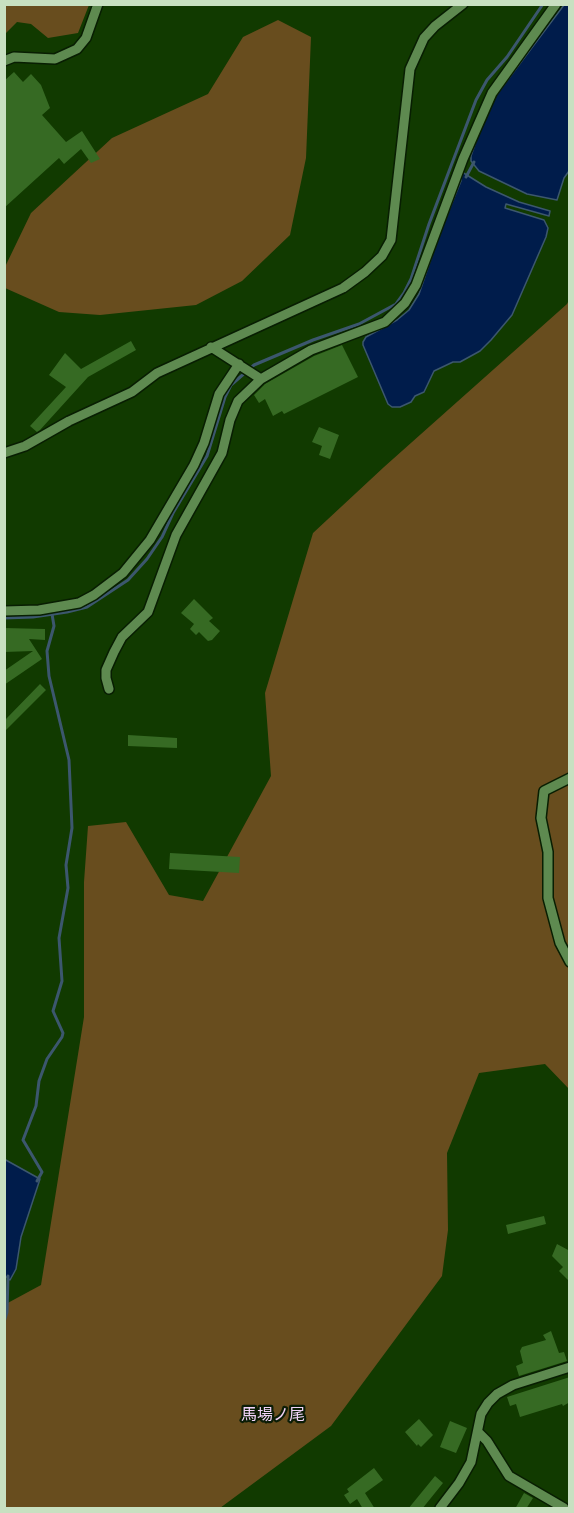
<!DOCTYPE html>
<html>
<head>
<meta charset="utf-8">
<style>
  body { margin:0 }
  #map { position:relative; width:574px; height:1513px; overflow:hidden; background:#113a00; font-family:"Noto Sans",sans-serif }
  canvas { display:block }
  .frame { position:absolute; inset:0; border:6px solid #c8e0c1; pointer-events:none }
</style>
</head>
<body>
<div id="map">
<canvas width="574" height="1513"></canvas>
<div class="frame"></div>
</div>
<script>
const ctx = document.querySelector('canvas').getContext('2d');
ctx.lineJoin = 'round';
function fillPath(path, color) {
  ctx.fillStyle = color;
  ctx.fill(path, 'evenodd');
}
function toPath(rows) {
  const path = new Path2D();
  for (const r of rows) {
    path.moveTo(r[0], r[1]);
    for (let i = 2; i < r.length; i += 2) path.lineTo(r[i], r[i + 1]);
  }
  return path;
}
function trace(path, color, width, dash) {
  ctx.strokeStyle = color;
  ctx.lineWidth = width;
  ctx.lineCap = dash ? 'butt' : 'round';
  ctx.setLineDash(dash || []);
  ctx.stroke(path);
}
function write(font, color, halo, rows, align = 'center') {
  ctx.font = font + ' "Noto Sans","Noto Sans JP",sans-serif';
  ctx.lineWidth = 4.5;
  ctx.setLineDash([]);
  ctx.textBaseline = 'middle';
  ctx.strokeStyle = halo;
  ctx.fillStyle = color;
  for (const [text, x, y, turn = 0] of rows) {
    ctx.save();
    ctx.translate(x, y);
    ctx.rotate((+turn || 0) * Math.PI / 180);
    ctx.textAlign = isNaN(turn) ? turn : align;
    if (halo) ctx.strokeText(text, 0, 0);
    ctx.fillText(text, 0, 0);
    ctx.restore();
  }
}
fillPath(toPath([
  [5,4,89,4,89,5,78,33,48,38,31,24,17,22,5,34],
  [278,20,311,37,306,158,290,235,242,281,196,305,100,315,59,312,5,288,4,269,31,213,112,138,208,94,243,37],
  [569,300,569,1089,545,1064,479,1073,447,1153,448,1230,442,1276,331,1426,220,1508,5,1508,4,1305,41,1285,84,1017,84,882,88,826,126,822,169,895,203,901,271,776,265,693,313,533,384,467,567,304]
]), '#684d1e');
const water = toPath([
  [564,5,569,5,569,171,564,178,557,200,527,194,479,171,471,161,471,156,483,120,494,98,564,5],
  [462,172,486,187,519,202,550,211,549,216,506,204,505,208,544,220,548,228,546,237,512,315,491,340,480,351,460,362,453,362,434,371,424,392,415,396,411,402,400,407,392,407,388,404,363,345,363,342,366,337,397,320,409,310,419,294,440,232,461,181,462,172],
  [4,1159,40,1179,21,1237,16,1269,10,1280,4,1275,4,1159]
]);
fillPath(water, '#001c4b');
trace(water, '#3c576e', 1.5);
trace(toPath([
  [466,177,474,162],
  [4,618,33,617,67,612,87,607,128,580,147,559,162,537,173,513,207,456,225,397,231,385,254,365,313,340,359,324,396,304,404,293,411,279,429,224,476,100,487,80,507,57,543,4],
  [37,1181,42,1172,23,1140,36,1106,39,1081,47,1059,62,1037,63,1033,53,1011,62,981,59,938,68,888,66,865,72,828,69,760,49,676,47,651,54,626,52,614],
  [4,1322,7,1312,8,1276]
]), '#3c576e', 3);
fillPath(toPath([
  [14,72,23,82,31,74,41,85,50,108,42,115,66,142,82,131,100,159,91,163,81,149,64,164,59,158,4,208,4,81],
  [131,341,136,350,88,377,40,430,37,432,30,426,66,387,49,375,65,353,81,369],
  [342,345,358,377,284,414,282,411,273,416,265,399,259,403,254,395,265,384,314,356],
  [319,427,339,435,330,459,319,455,322,446,312,442],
  [194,599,213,618,209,621,220,631,212,640,208,641,199,632,196,635,190,629,194,624,181,613],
  [4,628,45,629,45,640,29,639,42,659,4,685,4,671,33,651,4,652],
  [40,684,46,690,4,732,6,719],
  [128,735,177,738,177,748,128,746],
  [170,853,240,857,239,873,169,869],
  [544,1216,546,1224,508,1234,506,1225],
  [557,1244,570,1251,570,1282,559,1271,563,1267,552,1256],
  [551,1331,559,1353,564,1352,567,1361,519,1376,516,1366,523,1363,520,1351,522,1347,546,1340,543,1335],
  [570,1377,570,1402,563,1406,562,1404,520,1417,516,1404,510,1406,507,1397],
  [419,1419,433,1435,421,1447,418,1444,417,1446,405,1432],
  [450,1421,467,1428,456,1453,440,1447],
  [374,1468,383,1480,365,1493,375,1509,363,1509,357,1499,350,1504,344,1495,349,1492,347,1489],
  [435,1476,443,1483,422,1509,408,1509],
  [524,1493,533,1498,526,1509,515,1509]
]), '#366a23');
const street = toPath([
  [4,61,14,57,55,59,77,49,86,38,98,4],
  [211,347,261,379],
  [4,453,25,446,69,421,132,392,157,373,343,288,365,272,382,256,391,240,410,69,424,38,435,26,463,4],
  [4,611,39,610,79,603,94,595,123,573,150,540,194,465,204,443,219,394,239,364],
  [109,689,106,678,106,670,114,652,122,637,148,612,176,535,222,453,230,420,238,401,261,379,311,350,385,322,405,303,416,285,463,159,492,93,556,4],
  [570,778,544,791,541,818,548,852,548,898,560,943,570,962],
  [478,1432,487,1441,509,1476,564,1508],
  [440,1508,459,1483,471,1462,481,1414,488,1403,497,1394,513,1385,570,1367]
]);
trace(street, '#081e02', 12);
trace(street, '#5e8a50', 9);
write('16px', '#f2d4fa', '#0c1d06', [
  ["馬場ノ尾",273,1415]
]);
</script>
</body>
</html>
